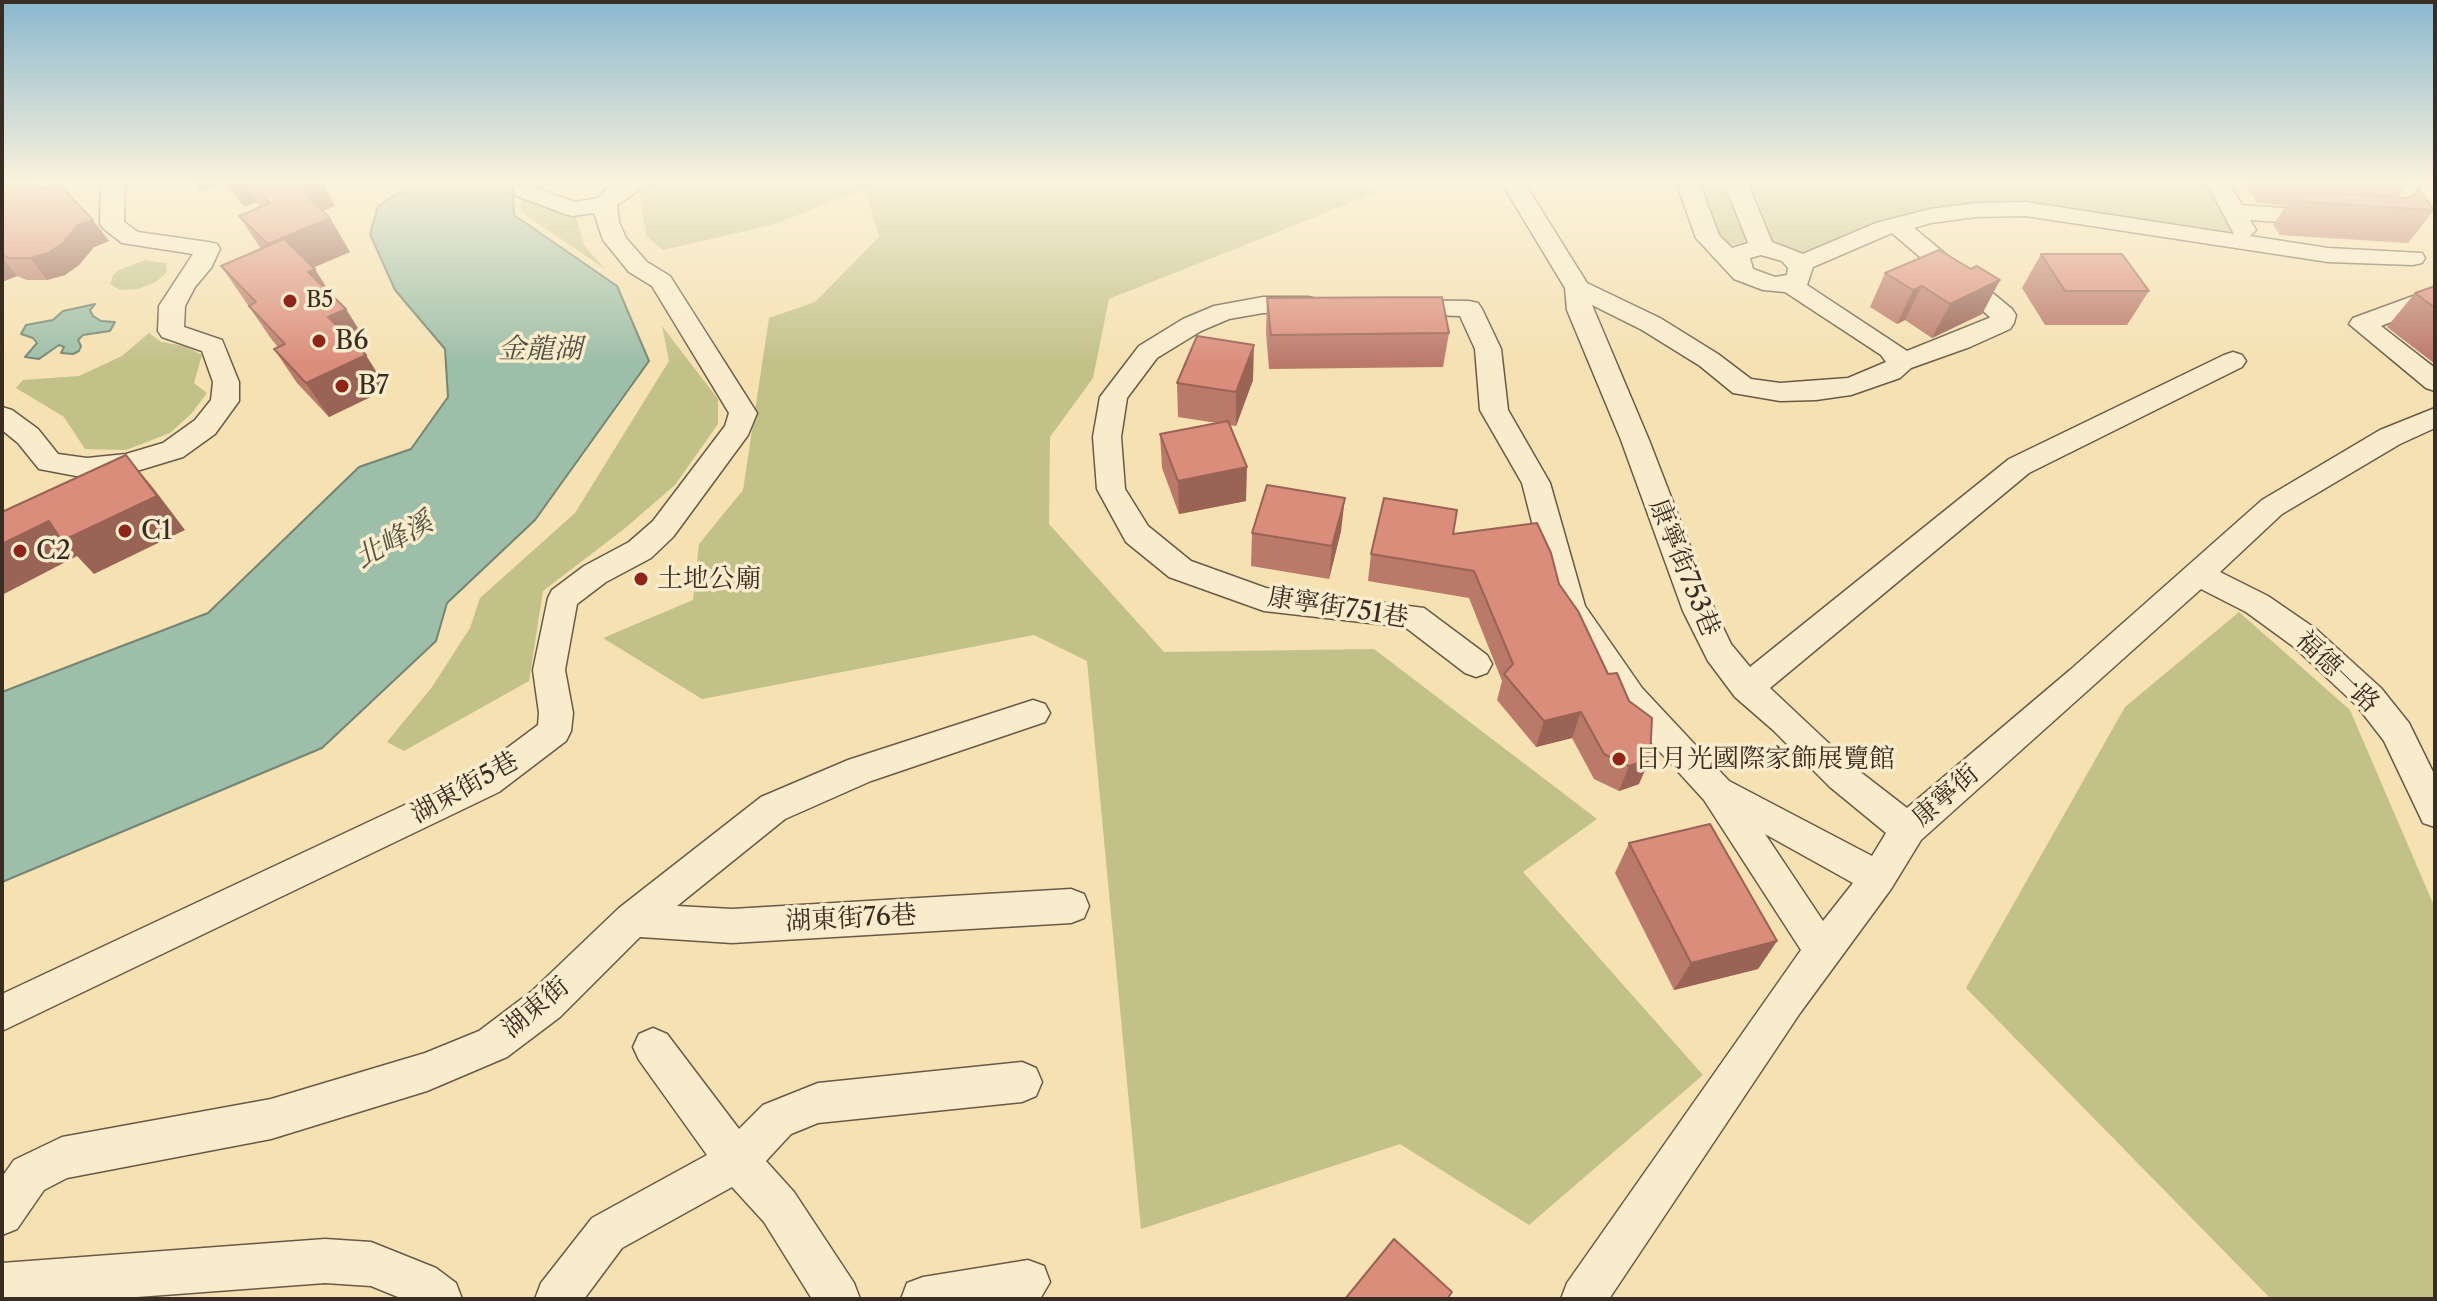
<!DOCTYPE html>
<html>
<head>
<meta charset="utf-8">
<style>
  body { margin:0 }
  #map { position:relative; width:2437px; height:1301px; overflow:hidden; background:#f5e1b2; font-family:"Libre Caslon Text",serif }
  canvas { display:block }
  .frame { position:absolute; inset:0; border:4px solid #392d23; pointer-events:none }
</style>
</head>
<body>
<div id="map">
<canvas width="2437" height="1301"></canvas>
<div class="frame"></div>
</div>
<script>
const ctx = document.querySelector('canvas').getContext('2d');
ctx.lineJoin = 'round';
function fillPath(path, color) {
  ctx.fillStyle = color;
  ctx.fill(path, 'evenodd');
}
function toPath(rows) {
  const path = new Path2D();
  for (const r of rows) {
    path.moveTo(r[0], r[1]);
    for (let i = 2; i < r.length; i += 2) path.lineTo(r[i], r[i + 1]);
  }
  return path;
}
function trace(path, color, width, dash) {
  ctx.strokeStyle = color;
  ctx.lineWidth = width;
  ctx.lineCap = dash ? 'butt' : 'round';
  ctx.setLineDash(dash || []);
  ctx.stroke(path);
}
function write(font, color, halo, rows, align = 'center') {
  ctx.font = font + ' "Libre Caslon Text","Noto Serif TC",serif';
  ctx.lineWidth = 7;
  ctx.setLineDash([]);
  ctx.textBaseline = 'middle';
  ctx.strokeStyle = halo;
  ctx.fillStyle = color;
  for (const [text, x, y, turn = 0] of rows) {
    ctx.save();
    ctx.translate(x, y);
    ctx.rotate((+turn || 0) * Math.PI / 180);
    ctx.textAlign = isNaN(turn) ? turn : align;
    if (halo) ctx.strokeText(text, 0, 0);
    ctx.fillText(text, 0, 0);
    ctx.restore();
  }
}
fillPath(toPath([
  [656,182,1355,182,1378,192,1109,299,1093,378,1050,437,1049,524,1164,652,1374,649,1597,819,1523,872,1703,1075,1529,1225,1400,1144,1141,1229,1087,661,1034,635,702,699,603,638,693,600,699,544,743,490,769,318,815,302,879,237,865,189,772,225,663,250,646,236,639,190],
  [1698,182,1723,182,1745,240,1742,244,1729,245,1721,242],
  [1743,182,2203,182,2234,237,2032,205,1930,211,1880,222,1800,257,1768,242],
  [521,198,576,216,584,245,605,269,521,212],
  [145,260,166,263,167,272,156,282,138,289,120,290,110,284,113,275,119,270],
  [662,326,718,399,718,424,675,485,624,529,543,591,529,681,404,751,387,742,432,687,470,628,480,598,575,513,669,361],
  [149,333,161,342,185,346,202,355,194,383,207,393,191,414,170,433,126,450,85,449,64,417,16,388,23,380,79,376,122,356],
  [2239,612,2350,710,2435,908,2435,1299,2271,1299,1966,988,2125,707]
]), '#c2c188');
const water = toPath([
  [415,182,512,182,514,215,617,286,649,361,535,520,447,603,436,641,322,748,2,882,2,692,208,613,359,467,411,449,448,397,445,349,395,290,370,234,378,206,415,182],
  [95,304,90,310,93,316,101,321,115,322,110,331,83,335,78,340,81,346,79,351,73,354,61,353,64,347,59,345,39,359,25,357,37,343,33,338,21,334,26,325,53,320,63,311,95,304]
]);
fillPath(water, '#9dbea8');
trace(water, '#758473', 2);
const minor = toPath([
  [101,182,125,182,124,222,138,232,208,242,217,244,220,249,211,268,195,287,185,306,184,327,222,340,239,382,239,401,215,434,183,457,127,474,87,478,39,469,18,443,2,430,2,407,12,410,38,429,58,454,87,458,126,454,163,443,195,420,211,400,213,382,202,351,162,337,158,331,159,306,193,254,122,243,104,229,100,224,101,182],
  [620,182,651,182,617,205,619,222,626,238,647,262,670,276,757,413,748,435,673,537,651,558,606,582,577,604,565,670,573,713,571,731,566,741,499,792,2,1031,2,994,475,772,538,725,539,713,533,670,548,598,552,590,584,566,629,542,653,521,725,426,729,413,652,286,629,272,603,240,594,213,573,216,565,214,517,196,513,191,517,186,525,184,575,202,598,198,607,188,620,182],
  [1501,182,1524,182,1587,283,1660,318,1718,354,1751,379,1780,383,1848,378,1886,362,1881,355,1785,292,1763,290,1734,279,1696,238,1676,182,1699,182,1719,235,1732,248,1748,243,1724,182,1747,182,1772,242,1803,254,1876,223,1930,209,1976,203,2026,202,2234,234,2206,182,2229,182,2242,205,2323,211,2331,213,2335,218,2331,223,2323,225,2250,220,2256,230,2250,236,2328,248,2422,253,2425,258,2422,263,2413,265,2328,262,2026,216,1976,217,1931,223,1914,228,2012,309,2016,315,2014,323,2010,329,1970,347,1911,368,1900,378,1851,395,1816,400,1780,401,1733,393,1700,366,1642,330,1592,305,1649,440,1715,611,1731,644,1750,667,2009,459,2224,355,2233,352,2242,355,2246,361,2242,367,2029,473,1770,688,1854,767,1907,808,2070,670,2262,500,2380,430,2435,408,2435,428,2400,444,2282,514,2220,572,2268,596,2316,629,2381,688,2409,723,2435,776,2435,827,2423,823,2384,741,2357,706,2294,647,2246,612,2201,589,1921,840,1891,889,1800,1013,1609,1299,1561,1299,1567,1283,1801,950,1704,800,1618,706,1554,609,1522,483,1480,410,1475,349,1460,316,1402,314,1393,312,1389,306,1393,300,1469,301,1478,303,1482,309,1501,349,1508,410,1550,483,1585,606,1642,688,1729,781,1872,856,1886,833,1830,787,1773,730,1735,697,1708,661,1683,611,1621,440,1567,310,1565,288,1501,182],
  [1892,233,1990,317,1989,318,1907,351,1807,285,1813,267,1892,233],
  [1761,255,1782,261,1788,268,1787,275,1775,277,1753,269,1750,258,1761,255],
  [1765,834,1853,883,1823,921,1765,834],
  [2435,288,2435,305,2381,326,2435,368,2435,391,2426,388,2349,324,2353,318,2435,288],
  [1263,297,1308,297,1317,299,1321,305,1317,311,1308,313,1263,313,1229,319,1201,331,1157,358,1127,398,1121,437,1125,489,1148,526,1191,561,1266,588,1424,608,1487,655,1492,664,1487,673,1476,677,1465,673,1405,627,1264,611,1169,577,1126,542,1097,489,1093,437,1100,397,1139,346,1183,319,1214,306,1263,297],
  [1033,700,1045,704,1050,713,1045,722,871,781,785,819,677,906,732,909,1071,889,1084,894,1089,906,1084,918,1071,923,732,943,640,937,560,1017,507,1057,427,1091,271,1139,67,1178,44,1190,17,1229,2,1235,2,1177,14,1160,62,1137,271,1099,425,1053,479,1031,532,991,619,908,761,797,848,760,1033,700],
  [653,1028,667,1034,739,1129,763,1105,818,1083,1022,1062,1036,1068,1042,1082,1036,1096,1022,1102,818,1123,791,1134,766,1161,794,1192,854,1283,860,1299,812,1299,764,1222,732,1187,622,1248,584,1299,535,1299,541,1283,592,1218,707,1155,639,1060,633,1047,639,1034,653,1028],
  [325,1239,371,1242,436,1268,456,1283,462,1299,403,1299,371,1286,325,1283,110,1299,2,1299,2,1263,325,1239],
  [1028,1260,1044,1266,1050,1282,1040,1299,901,1299,907,1283,923,1277,1028,1260]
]);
trace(minor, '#685a47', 3);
fillPath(minor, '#f8eccd');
fillPath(toPath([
  [2,182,42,189,109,241,94,247,79,265,65,275,47,280,27,280,17,276,2,282],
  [192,182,322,182,335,206,323,211,330,218,350,252,313,267,330,293,346,309,367,343,358,347,387,389,329,417,297,383,274,349,278,347,272,340,221,266,261,249,239,216,261,207,256,202,245,207,223,184,202,192],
  [2244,182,2410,182,2398,198,2434,210,2408,243,2280,235,2273,225,2286,206,2257,203],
  [2041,254,2149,291,2127,325,2045,325,2022,288],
  [1971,269,2000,280,1982,314,1932,338,1905,320,1897,324,1870,307,1885,273],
  [2435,286,2435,364,2387,327,2415,293],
  [1267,298,1449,333,1443,367,1269,369,1266,332],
  [1253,380,1236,426,1229,425,1246,501,1179,514,1162,468,1160,434,1217,423,1178,417,1177,383],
  [1341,531,1329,579,1251,566,1252,533],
  [1453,534,1559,584,1639,784,1619,791,1594,779,1572,738,1536,747,1497,700,1502,681,1469,598,1368,581,1371,554],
  [1629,843,1777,941,1758,969,1674,990,1615,873]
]), '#bb796a');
fillPath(toPath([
  [195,182,222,182,223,184,202,192],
  [229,182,244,182,256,202,245,207],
  [291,182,322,182,335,206,311,216],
  [330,218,350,252,289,278,268,244],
  [93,220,109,241,94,247,79,265,65,275,47,280,30,258,78,225],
  [2,257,17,276,2,282],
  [315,269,336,303,308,272],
  [2000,280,1982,314,1932,338,1950,304],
  [1922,286,1905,320,1897,324,1913,290],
  [346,309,367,343,349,351,328,317],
  [1254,345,1253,380,1236,426,1236,392],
  [366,355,387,389,329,417,306,383],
  [126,455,154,489,185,530,94,574,77,556,2,595,2,509,18,525],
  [1247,467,1246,501,1179,514,1178,481],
  [1345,498,1341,531,1329,579,1332,546],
  [1581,712,1572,738,1536,747,1544,721],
  [1650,759,1639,784,1619,791,1629,766],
  [1777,941,1758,969,1674,990,1691,963]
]), '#996356');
const building = toPath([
  [2,182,36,182,42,189,58,183,93,220,78,225,63,243,48,253,30,258,9,258,2,255,2,182],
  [249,182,292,182,330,218,268,244,239,216,270,203,249,182],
  [2419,189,2434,210,2304,202,2296,191,2404,198,2413,196,2419,189],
  [284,239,315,269,308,272,346,309,328,317,366,355,306,383,274,349,285,344,249,306,256,302,221,266,284,239],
  [1939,250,1971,269,1977,266,2000,280,1950,304,1922,286,1913,290,1885,273,1939,250],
  [2041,254,2122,254,2149,291,2065,291,2041,254],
  [2435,286,2435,308,2415,293,2435,286],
  [1442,297,1449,333,1271,335,1267,298,1442,297],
  [1197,336,1254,345,1236,392,1177,383,1197,336],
  [1228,421,1247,467,1178,481,1160,434,1228,421],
  [126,455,157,496,62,541,49,521,2,544,2,512,126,455],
  [1267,485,1345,498,1332,546,1252,533,1267,485],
  [1384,498,1457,510,1453,534,1537,523,1551,553,1559,584,1578,611,1608,674,1617,673,1629,701,1652,718,1650,759,1629,766,1604,754,1581,712,1544,721,1504,674,1513,664,1474,571,1371,554,1384,498],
  [1710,824,1777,941,1691,963,1629,843,1710,824],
  [1394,1239,1452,1292,1447,1299,1345,1299,1394,1239]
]);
fillPath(building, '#da8d7b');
trace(building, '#996356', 2);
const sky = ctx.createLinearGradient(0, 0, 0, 364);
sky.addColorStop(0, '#8ab8ce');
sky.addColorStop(0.5, '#faf2dc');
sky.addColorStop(1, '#faf2dc00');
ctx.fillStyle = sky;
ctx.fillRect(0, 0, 2437, 364);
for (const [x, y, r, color] of [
  [290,301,8,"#8f2418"],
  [319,341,8,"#8f2418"],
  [342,386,8,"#8f2418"],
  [125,531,8,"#8f2418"],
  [20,551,8,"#8f2418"],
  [641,579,8,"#8f2418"],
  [1619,759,8,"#8f2418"]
]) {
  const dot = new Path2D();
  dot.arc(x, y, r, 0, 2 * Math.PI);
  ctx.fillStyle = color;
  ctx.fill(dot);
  trace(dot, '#f8eccd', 3);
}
write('22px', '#392d23', '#f8eccd', [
  ["B5",306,301]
], 'left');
write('26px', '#392d23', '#f8eccd', [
  ["B6",335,341],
  ["B7",358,386],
  ["C1",141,531],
  ["C2",36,551],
  ["土地公廟",657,579],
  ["日月光國際家飾展覽館",1635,759]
], 'left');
write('26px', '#392d23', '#f8eccd', [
  ["康寧街753巷",1684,568,68],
  ["康寧街751巷",1338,608,9],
  ["福德一路",2337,672,44],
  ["湖東街5巷",465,788,-29],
  ["康寧街",1946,796,-41],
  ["湖東街76巷",851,919,-3],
  ["湖東街",536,1008,-40]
]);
write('italic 28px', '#525144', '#f8eccd', [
  ["金龍湖",540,350],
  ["北峰溪",394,541,-29]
]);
</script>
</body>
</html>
